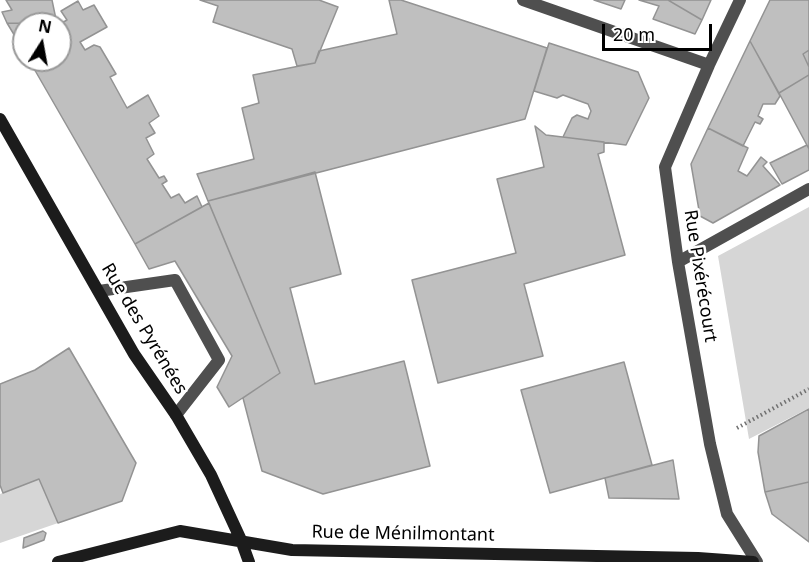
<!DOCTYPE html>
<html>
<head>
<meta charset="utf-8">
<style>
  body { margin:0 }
  #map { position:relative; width:809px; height:562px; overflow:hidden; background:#fff; font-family:"Noto Sans",sans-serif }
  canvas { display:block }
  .north { position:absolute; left:12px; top:12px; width:60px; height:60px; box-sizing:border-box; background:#fff; border:2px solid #999; border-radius:50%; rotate:11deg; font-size:16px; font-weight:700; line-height:24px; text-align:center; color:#000 }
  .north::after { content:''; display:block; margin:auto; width:21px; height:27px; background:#000; clip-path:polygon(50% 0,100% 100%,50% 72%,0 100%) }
  .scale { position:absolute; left:602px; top:24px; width:110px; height:27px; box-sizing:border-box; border:3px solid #000; border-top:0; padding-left:8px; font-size:18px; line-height:21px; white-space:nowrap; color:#000; -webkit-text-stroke:4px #fff; paint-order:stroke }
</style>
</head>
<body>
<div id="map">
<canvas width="809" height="562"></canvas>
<div class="north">N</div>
<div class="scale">20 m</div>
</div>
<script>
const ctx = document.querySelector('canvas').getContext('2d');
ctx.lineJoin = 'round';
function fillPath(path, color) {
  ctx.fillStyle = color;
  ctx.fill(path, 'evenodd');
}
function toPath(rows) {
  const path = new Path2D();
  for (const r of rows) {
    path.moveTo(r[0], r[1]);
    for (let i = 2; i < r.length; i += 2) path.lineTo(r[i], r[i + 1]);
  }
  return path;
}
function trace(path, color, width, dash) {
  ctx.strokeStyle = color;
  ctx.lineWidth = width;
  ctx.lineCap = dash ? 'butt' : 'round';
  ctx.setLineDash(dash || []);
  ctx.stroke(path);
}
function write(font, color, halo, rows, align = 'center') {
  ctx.font = font + ' "Noto Sans",sans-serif';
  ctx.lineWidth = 5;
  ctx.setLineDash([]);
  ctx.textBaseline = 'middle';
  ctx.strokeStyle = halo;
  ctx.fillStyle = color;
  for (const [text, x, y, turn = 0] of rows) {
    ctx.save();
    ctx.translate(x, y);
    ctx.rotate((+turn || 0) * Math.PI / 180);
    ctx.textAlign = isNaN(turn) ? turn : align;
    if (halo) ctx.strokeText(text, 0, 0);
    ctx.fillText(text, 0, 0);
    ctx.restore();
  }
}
fillPath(toPath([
  [809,207,809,408,749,439,718,256],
  [39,479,58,523,0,543,0,494]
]), '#d6d6d6');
const building = toPath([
  [6,0,52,0,57,24,7,23,2,12,12,10,6,0],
  [200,0,319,0,338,7,315,63,297,66,292,49,213,22,218,6,200,0],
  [389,0,401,0,547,48,525,119,208,201,197,174,254,159,242,108,259,103,253,75,315,63,319,51,397,34,389,0],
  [594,0,625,0,621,9,594,0],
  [639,0,668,0,702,20,695,34,653,19,659,6,639,0],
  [668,0,711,0,702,20,668,0],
  [770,0,809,0,809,50,803,54,809,67,809,75,779,93,750,41,770,0],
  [78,1,83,10,94,5,107,27,80,42,85,50,94,45,100,47,116,74,110,77,127,108,148,95,159,116,149,123,155,133,146,138,154,154,147,159,159,178,164,176,167,181,162,184,171,198,179,194,185,203,197,196,202,207,135,244,29,60,60,60,60,24,67,20,61,11,78,1],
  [7,23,54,24,24,24,24,51,7,23],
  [750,41,780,96,775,104,763,104,758,116,763,119,760,124,755,122,743,146,708,128,750,41],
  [549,43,638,72,649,98,626,145,563,137,572,118,577,115,588,119,591,111,588,104,563,95,557,98,534,91,549,43],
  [809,50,809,67,803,54,809,50],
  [809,75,809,149,779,93,809,75],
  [535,126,546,135,604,142,604,152,598,154,625,255,524,284,543,356,438,383,412,280,516,253,497,179,544,167,535,126],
  [708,128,748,148,738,171,747,176,761,157,767,162,763,166,780,185,713,223,700,216,691,164,708,128],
  [807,145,809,149,809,170,782,184,770,163,807,145],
  [315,172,341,274,290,288,315,384,404,361,430,466,323,494,262,471,243,398,280,373,208,201,315,172],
  [209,203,280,373,229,407,217,387,232,356,175,261,149,269,135,244,209,203],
  [69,348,136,463,122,501,58,523,39,479,3,493,0,485,0,384,35,370,69,348],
  [624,362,652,465,550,493,521,390,624,362],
  [809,409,809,482,765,492,758,452,759,436,809,409],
  [673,460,679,499,609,498,605,478,673,460],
  [809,482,809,542,772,514,765,492,809,482],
  [43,531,46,533,44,540,23,548,24,538,43,531]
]);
fillPath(building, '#bfbfbf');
trace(building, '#939393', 1.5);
trace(toPath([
  [737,428,809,389]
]), '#717171', 4, [1.5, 3]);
trace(toPath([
  [99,291,175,280,219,360,176,415]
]), '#4f4f4f', 12);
trace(toPath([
  [523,0,709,65],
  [740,0,709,65,665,167,678,262,710,444,727,514,757,562],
  [678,262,809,189]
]), '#4f4f4f', 12);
trace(toPath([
  [0,119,134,354,176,415,211,475,241,540,249,562],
  [58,562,180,531,292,550,698,558,753,562]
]), '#1c1c1c', 12);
write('18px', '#000', '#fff', [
  ["Rue Pixérécourt",700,276,81],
  ["Rue des Pyrénées",144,329,59],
  ["Rue de Ménilmontant",403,534,1]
]);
</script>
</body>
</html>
